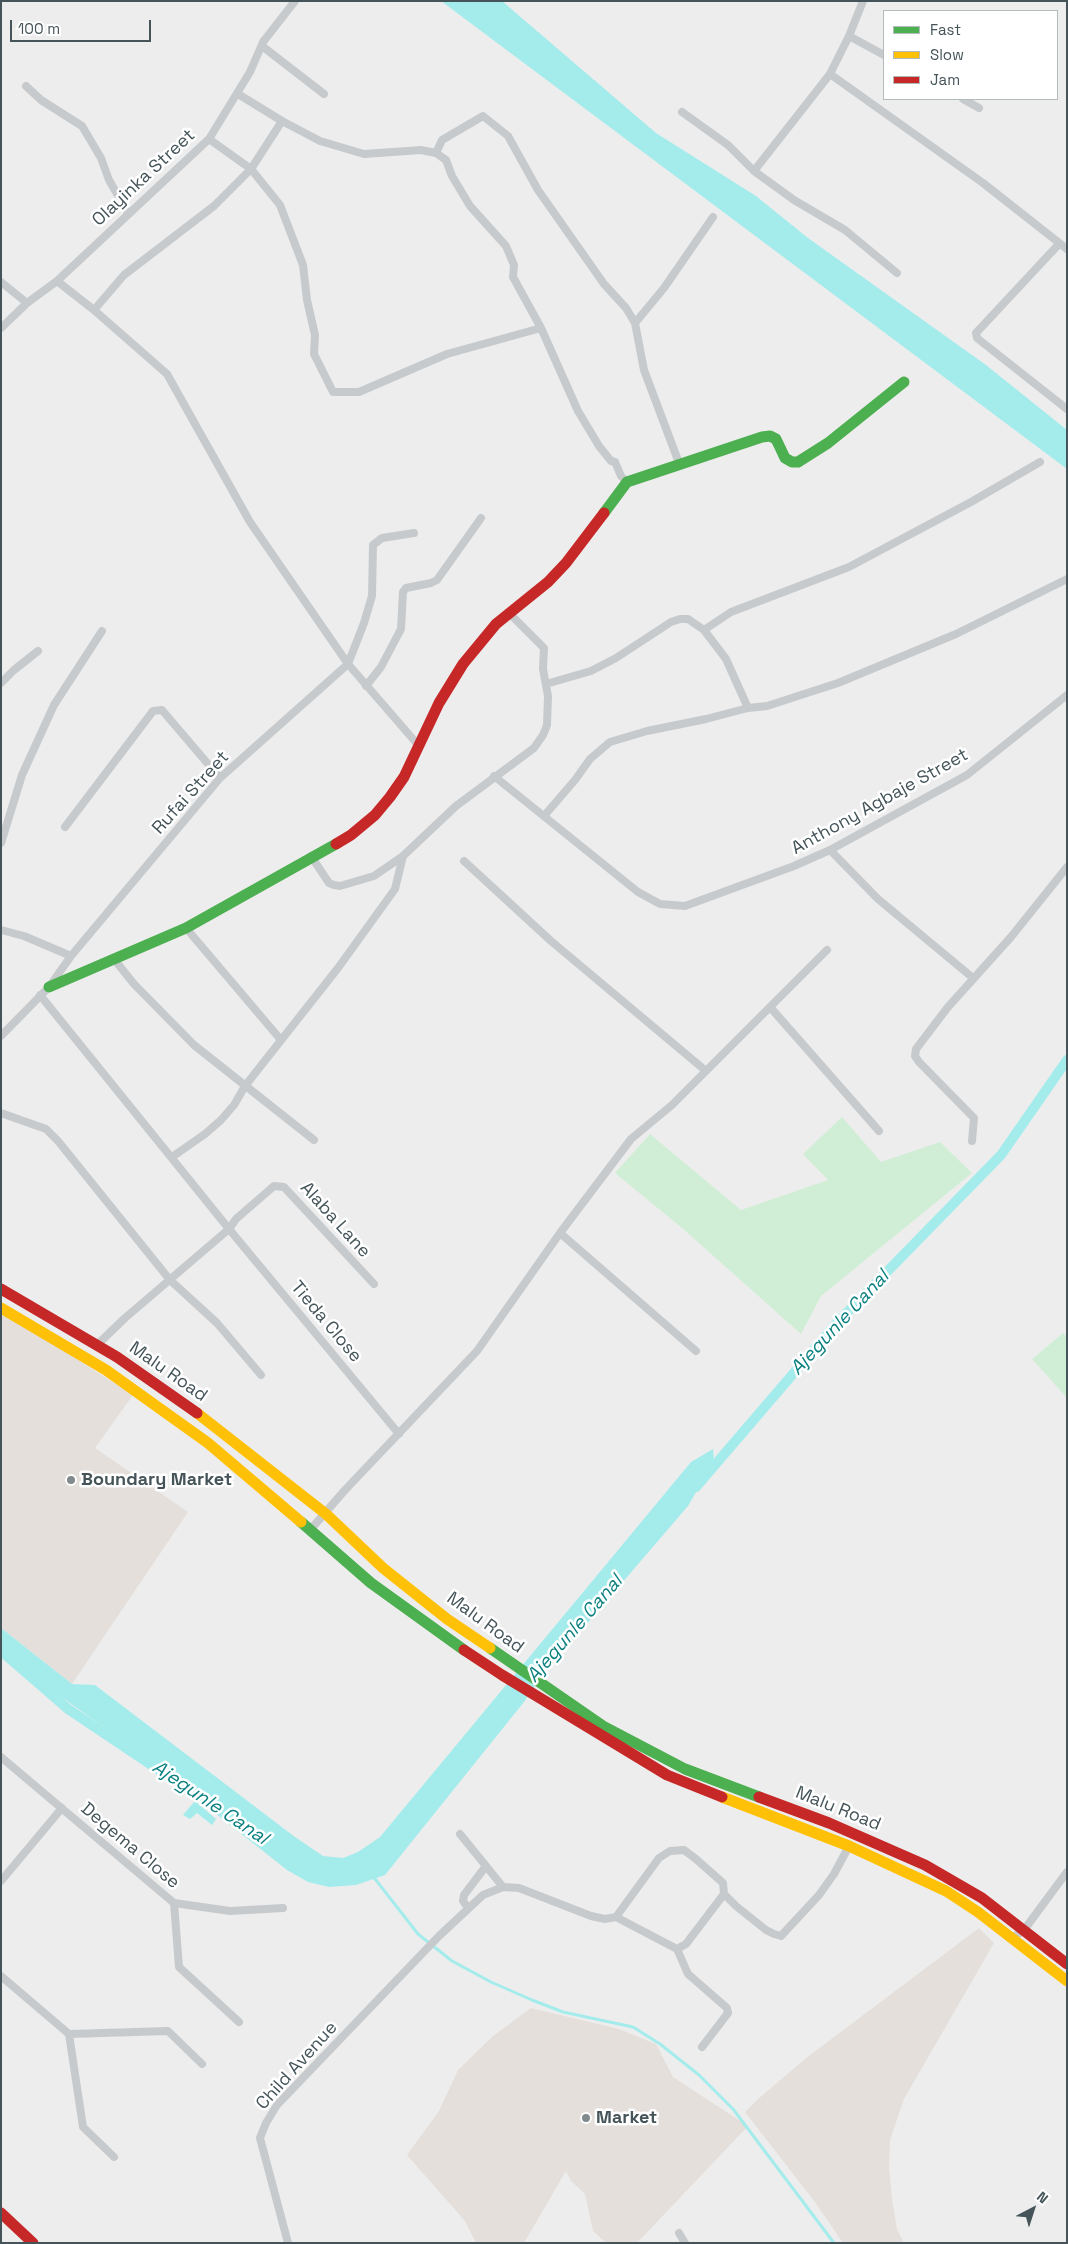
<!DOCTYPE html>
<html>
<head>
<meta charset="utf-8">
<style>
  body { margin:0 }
  #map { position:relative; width:1068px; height:2244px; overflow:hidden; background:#eeeded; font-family:"Space Grotesk",sans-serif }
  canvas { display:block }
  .frame { position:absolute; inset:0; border:2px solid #445459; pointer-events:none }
  .legend { position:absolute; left:883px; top:10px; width:175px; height:90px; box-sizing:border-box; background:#fff; border:1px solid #b4bbbd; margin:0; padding:6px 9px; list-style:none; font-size:15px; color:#445459 }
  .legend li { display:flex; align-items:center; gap:10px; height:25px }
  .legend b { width:25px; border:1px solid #b4bbbd }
  .north { position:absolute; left:1008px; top:2184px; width:50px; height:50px; -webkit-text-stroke:4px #fff; paint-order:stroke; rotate:40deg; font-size:14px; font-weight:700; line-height:20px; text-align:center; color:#445459 }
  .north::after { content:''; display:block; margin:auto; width:18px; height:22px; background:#445459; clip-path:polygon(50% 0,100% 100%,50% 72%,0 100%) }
  .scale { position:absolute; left:10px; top:20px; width:141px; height:22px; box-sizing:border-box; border:2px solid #445459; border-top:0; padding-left:6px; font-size:15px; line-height:18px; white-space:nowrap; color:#445459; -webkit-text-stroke:4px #fff; paint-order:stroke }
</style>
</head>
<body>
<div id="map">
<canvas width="1068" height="2244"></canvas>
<div class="frame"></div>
<ul class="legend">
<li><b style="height:6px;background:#4caf50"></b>Fast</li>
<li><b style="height:6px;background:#ffc107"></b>Slow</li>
<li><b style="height:6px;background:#c62828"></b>Jam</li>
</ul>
<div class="north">N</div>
<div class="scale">100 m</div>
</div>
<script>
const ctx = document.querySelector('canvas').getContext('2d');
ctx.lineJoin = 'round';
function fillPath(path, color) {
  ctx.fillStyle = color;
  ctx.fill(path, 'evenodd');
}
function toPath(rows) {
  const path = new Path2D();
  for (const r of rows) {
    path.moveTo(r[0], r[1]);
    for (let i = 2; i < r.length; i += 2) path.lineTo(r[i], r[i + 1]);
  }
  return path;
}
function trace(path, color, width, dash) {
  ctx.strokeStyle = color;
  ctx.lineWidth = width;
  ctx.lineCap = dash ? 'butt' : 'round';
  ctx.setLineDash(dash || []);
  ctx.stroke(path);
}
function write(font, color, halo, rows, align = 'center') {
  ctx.font = font + ' "Space Grotesk",sans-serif';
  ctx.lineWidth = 5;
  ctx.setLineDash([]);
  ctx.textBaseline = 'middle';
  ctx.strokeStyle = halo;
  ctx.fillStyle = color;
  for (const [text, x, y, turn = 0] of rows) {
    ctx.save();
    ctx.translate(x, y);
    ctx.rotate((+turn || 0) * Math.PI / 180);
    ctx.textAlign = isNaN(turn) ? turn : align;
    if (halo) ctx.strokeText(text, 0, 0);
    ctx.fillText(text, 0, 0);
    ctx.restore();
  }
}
fillPath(toPath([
  [1,1311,133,1395,95,1448,188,1512,72,1684,1,1628],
  [979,1928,994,1943,904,2099,890,2140,889,2167,892,2199,897,2229,904,2243,843,2243,815,2202,745,2112,758,2099,810,2055],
  [531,2008,619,2029,656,2044,673,2077,748,2126,637,2243,606,2243,593,2231,585,2194,571,2181,566,2171,524,2243,476,2243,465,2221,407,2155,439,2111,458,2070,493,2036]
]), '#e4dfda');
fillPath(toPath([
  [842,1117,881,1162,940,1142,972,1173,821,1296,801,1334,682,1228,615,1173,650,1134,741,1210,828,1180,803,1154],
  [1063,1333,1067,1337,1067,1398,1032,1359]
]), '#d0eed5');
fillPath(toPath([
  [441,1,502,1,656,133,756,196,808,238,986,365,1067,430,1067,469],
  [713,1449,714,1461,688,1506,542,1676,524,1702,385,1875,356,1885,329,1887,308,1882,287,1870,129,1745,1,1654,1,1628,72,1684,95,1685,295,1837,323,1856,343,1858,358,1852,380,1837,691,1462],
  [195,1801,216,1819,212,1825,197,1813,190,1819,183,1815]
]), '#a4ecec');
trace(toPath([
  [372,1875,418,1934,452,1961,491,1982,532,2000,563,2012,633,2027,660,2044,699,2075,733,2109,834,2243]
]), '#a4ecec', 3);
trace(toPath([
  [696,1487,835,1325,1001,1155,1067,1060],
  [1,1651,68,1709,174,1780]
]), '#a4ecec', 10);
trace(toPath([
  [849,36,884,55],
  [262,46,324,94],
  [830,74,983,183,1067,249],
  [26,86,41,100,82,126,101,158,109,180,128,213],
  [238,94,282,121,320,141,364,154,421,150,436,153,442,140,483,116,508,136,538,190,604,284,626,308,635,323],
  [963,99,979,108],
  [682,112,728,145,754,171,794,200,845,230,897,273],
  [209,139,251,169,280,205,303,265,307,300,315,335,314,354,333,392,359,392,447,354,541,328],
  [436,153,446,160,452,176,470,206,506,246,514,265,513,277,541,328,578,411,599,446,611,461,615,462,621,476,627,482],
  [754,171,830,74,849,36,863,1],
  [1059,244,976,333,977,338,982,342,1067,409],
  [57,281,94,310,167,374,250,522,348,664,419,746],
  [1,282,27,303],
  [94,310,124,275,214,206,251,169,282,121],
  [1,328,27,303,57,281,209,139,250,72,263,42,295,1],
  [679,463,644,370,635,323,664,288,713,217],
  [704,630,731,612,849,567,971,502,1040,462],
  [1,683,14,670,38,651],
  [546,684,591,671,616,658,671,622,680,619,688,619,704,630,726,659,748,708],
  [366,686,381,667,401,629,403,592,406,588,431,583,437,580,481,518],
  [494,776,638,892,660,904,685,906,794,866,830,850,967,775,1067,695],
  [544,816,575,780,590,759,610,742,647,731,706,719,748,708,767,706,838,683,956,634,1067,579],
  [65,827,153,711,162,710,220,778],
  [1,843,22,775,54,705,102,631],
  [830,850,878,899,973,978],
  [311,856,329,883,334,885,340,886,374,876,403,856,456,806,534,748,543,735,547,725,548,696,543,669,544,648,510,614],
  [464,861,551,941,706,1071],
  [186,928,281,1040],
  [1,930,24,936,71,956],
  [114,959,134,984,194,1045,314,1140],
  [40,995,229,1229,399,1434],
  [770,1007,879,1131],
  [1,1036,49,987,71,956,220,778,348,664,364,623,372,596,373,545,382,538,414,533],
  [1,1113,46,1129,58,1141,170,1280,217,1323,261,1375],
  [972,1141,974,1118,919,1062,915,1056,916,1049,948,1007,1011,937,1067,867],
  [172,1157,205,1134,221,1120,234,1105,245,1086,338,968,395,889,403,856],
  [560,1233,696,1351],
  [97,1345,125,1318,229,1229,236,1219,274,1186,284,1187,374,1284],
  [311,1529,345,1490,477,1351,560,1233,631,1139,672,1105,827,950],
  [1,1757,174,1903,179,1967,239,2022],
  [460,1834,503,1887],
  [1,1881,62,1808],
  [174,1903,230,1911,283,1908],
  [468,1908,463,1901,464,1895,486,1866],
  [616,1917,659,1858,670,1851,684,1850,696,1859,723,1883,724,1894],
  [1011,1939,1024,1930,1067,1872],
  [677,1949,688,1974,727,2008,728,2013,702,2047],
  [1,1976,69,2034,83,2127,114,2157],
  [69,2034,168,2031,202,2064],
  [679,2233,685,2243],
  [288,2243,260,2138,266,2123,277,2105,439,1936,483,1895,503,1887,519,1888,591,1916,605,1919,616,1917,677,1949,686,1944,724,1894,736,1906,766,1930,774,1934,781,1936,819,1895,834,1874,849,1846]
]), '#c7cacc', 8);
trace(toPath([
  [604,513,627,482,762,437,770,436,776,439,785,458,792,462,798,462,828,443,904,382],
  [49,987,186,928,336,844],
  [301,1522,371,1583,464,1650],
  [490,1648,603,1726,685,1769,759,1797]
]), '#4caf50', 11);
trace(toPath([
  [1,1308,106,1370,208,1443,301,1522],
  [197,1413,326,1514,383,1568,447,1619,490,1648],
  [722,1797,849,1846,946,1891,978,1912,1067,1981]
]), '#ffc107', 11);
trace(toPath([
  [336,844,351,835,375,815,390,797,404,777,439,703,463,664,496,624,548,582,566,563,604,513],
  [1,1289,117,1357,197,1413],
  [464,1650,502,1675,667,1775,722,1797],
  [759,1797,829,1823,925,1865,982,1898,1067,1964],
  [1,2213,33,2243]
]), '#c62828', 11);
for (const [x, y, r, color] of [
  [71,1480,5,"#808a8d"],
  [586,2118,5,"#808a8d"]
]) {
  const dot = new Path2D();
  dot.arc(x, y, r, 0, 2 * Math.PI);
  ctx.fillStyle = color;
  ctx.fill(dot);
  trace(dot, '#fff', 2);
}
write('18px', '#445459', '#fff', [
  ["Olayinka Street",144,178,-43],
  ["Rufai Street",191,793,-48],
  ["Anthony Agbaje Street",880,802,-29],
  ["Alaba Lane",335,1220,48],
  ["Tieda Close",326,1322,50],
  ["Malu Road",168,1372,35],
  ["Malu Road",485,1623,36],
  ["Malu Road",838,1809,22],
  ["Degema Close",130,1846,40],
  ["Child Avenue",297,2066,-48]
]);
write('bold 18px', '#445459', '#fff', [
  ["Boundary Market",81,1480],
  ["Market",596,2118]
], 'left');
write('italic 19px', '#0c8180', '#fff', [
  ["Ajegunle Canal",840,1323,-47],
  ["Ajegunle Canal",575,1629,-49],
  ["Ajegunle Canal",210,1803,34]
]);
</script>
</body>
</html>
